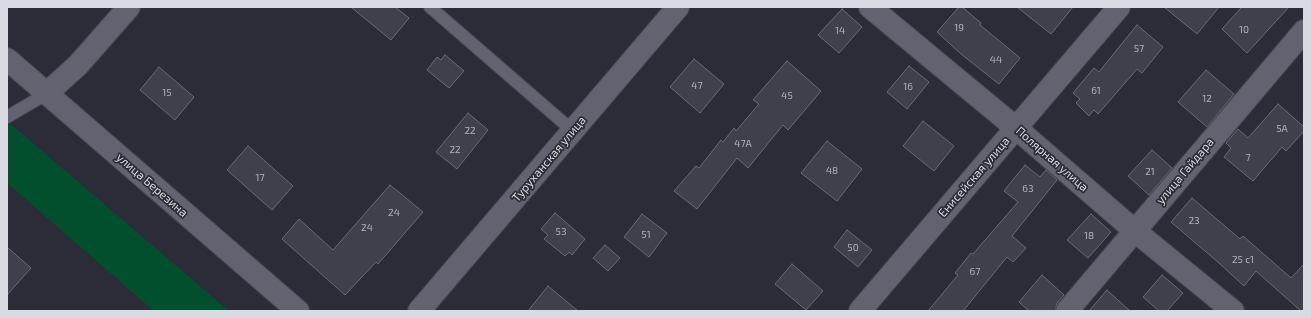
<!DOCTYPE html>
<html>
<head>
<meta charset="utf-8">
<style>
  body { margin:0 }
  #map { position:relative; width:1311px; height:318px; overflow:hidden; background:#2c2c38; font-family:"Exo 2",sans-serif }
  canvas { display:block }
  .frame { position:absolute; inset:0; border:8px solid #dadae2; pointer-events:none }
</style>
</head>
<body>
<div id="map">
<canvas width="1311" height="318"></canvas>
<div class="frame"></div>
</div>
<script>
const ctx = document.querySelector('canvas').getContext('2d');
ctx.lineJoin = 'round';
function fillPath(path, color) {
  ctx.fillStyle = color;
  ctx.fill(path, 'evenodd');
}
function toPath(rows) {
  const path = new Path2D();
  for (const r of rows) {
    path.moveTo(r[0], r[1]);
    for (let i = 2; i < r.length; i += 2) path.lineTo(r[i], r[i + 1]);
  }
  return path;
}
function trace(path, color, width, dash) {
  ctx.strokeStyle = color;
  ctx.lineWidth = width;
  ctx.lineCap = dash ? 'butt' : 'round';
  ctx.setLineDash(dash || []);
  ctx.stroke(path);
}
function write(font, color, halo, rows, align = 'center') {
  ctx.font = font + ' "Exo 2",sans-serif';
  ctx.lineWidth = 3.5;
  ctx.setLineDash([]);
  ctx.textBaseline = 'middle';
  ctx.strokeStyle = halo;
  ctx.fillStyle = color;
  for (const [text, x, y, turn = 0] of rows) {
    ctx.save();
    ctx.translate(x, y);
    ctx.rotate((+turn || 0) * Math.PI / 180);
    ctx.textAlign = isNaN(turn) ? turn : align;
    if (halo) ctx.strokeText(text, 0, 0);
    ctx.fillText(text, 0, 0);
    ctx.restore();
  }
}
fillPath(toPath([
  [7,121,229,311,154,311,7,183]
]), '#014f2d');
const building = toPath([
  [351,7,395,7,409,18,391,40,351,7],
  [959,7,962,7,981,23,980,25,1020,58,999,84,961,54,937,32,959,7],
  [1017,7,1073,7,1051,34,1017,7],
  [1164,7,1219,7,1197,34,1164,7],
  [1242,7,1289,7,1247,53,1222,29,1242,7],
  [842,9,862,27,839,53,818,35,842,9],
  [1137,25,1163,47,1142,73,1137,69,1098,114,1094,110,1089,116,1076,103,1080,99,1073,93,1094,68,1099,72,1137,25],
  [445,55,464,71,449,88,427,70,437,57,441,60,445,55],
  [694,59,724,84,700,113,670,87,694,59],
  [787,61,821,91,788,130,783,125,748,168,737,158,697,209,674,191,696,166,699,168,721,140,723,142,734,128,736,131,759,104,753,100,787,61],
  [909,66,929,82,907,109,887,92,909,66],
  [159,67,194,97,175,120,140,90,159,67],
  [1206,70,1234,94,1207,127,1178,102,1206,70],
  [1278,104,1304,127,1304,131,1286,151,1282,147,1253,181,1224,157,1231,148,1226,143,1238,129,1248,138,1278,104],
  [468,113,488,130,457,169,436,152,468,113],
  [923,121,954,146,934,171,903,146,923,121],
  [827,141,862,169,837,201,801,173,827,141],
  [248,146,293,186,272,210,227,170,248,146],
  [1152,150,1172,168,1149,195,1128,176,1152,150],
  [1025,165,1040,177,1046,170,1057,180,1012,236,1026,248,1013,262,1007,257,963,311,928,311,958,275,955,273,971,253,973,254,1018,202,1004,191,1025,165],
  [390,185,423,212,378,264,376,262,345,295,282,239,299,219,333,250,390,185],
  [1192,198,1240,239,1243,236,1291,278,1304,264,1304,311,1301,311,1256,271,1244,286,1219,263,1171,222,1192,198],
  [555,213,585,239,572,255,569,252,565,256,544,239,548,235,541,229,555,213],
  [642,214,667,233,649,257,624,237,642,214],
  [1091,214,1111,232,1088,258,1067,240,1091,214],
  [847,230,872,250,858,267,834,247,847,230],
  [605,245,620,258,608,271,593,258,605,245],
  [7,247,31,268,7,295,7,247],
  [792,264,823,291,806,310,775,284,792,264],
  [1042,275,1064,295,1057,303,1055,311,1029,311,1019,302,1042,275],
  [1162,275,1183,293,1167,311,1159,311,1143,297,1162,275],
  [548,286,578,311,528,311,548,286],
  [1107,290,1130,311,1089,311,1107,290]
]);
fillPath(building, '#40404d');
trace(building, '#6a6a78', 1);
const service = toPath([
  [430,7,573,131],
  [7,117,46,94]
]);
const minor = toPath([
  [870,7,1016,128,1135,231,1233,311],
  [46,94,78,65,129,7],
  [419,311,678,7],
  [860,311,1119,7],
  [1067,311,1304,31]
]);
const tertiary = toPath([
  [7,59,298,311]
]);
trace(service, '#484752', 14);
trace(minor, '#484752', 24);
trace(tertiary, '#484752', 24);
trace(service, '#626270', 12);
trace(minor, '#626270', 22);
trace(tertiary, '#626270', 22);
write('10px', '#b4b4bd', null, [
  ["19",959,28],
  ["10",1244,30],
  ["14",840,31],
  ["57",1139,49],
  ["44",996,60],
  ["47",697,86],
  ["16",908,87],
  ["61",1096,91],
  ["15",167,93],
  ["45",787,96],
  ["12",1207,99],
  ["5А",1282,129],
  ["22",470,131],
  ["47А",743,144],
  ["22",455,150],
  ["7",1248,158],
  ["48",832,171],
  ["21",1150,172],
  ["17",260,178],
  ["63",1028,189],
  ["24",394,213],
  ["23",1194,221],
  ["24",367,228],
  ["53",561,232],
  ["51",646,235],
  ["18",1089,236],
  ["50",853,248],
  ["25 с1",1243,260],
  ["67",975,272]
]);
write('12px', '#dadae2', '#2c2c38', [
  ["Туруханская улица",549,159,-50],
  ["Полярная улица",1052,159,41],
  ["улица Гайдара",1185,171,-50],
  ["Енисейская улица",974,177,-49],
  ["улица Березина",152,185,41]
]);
</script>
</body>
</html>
